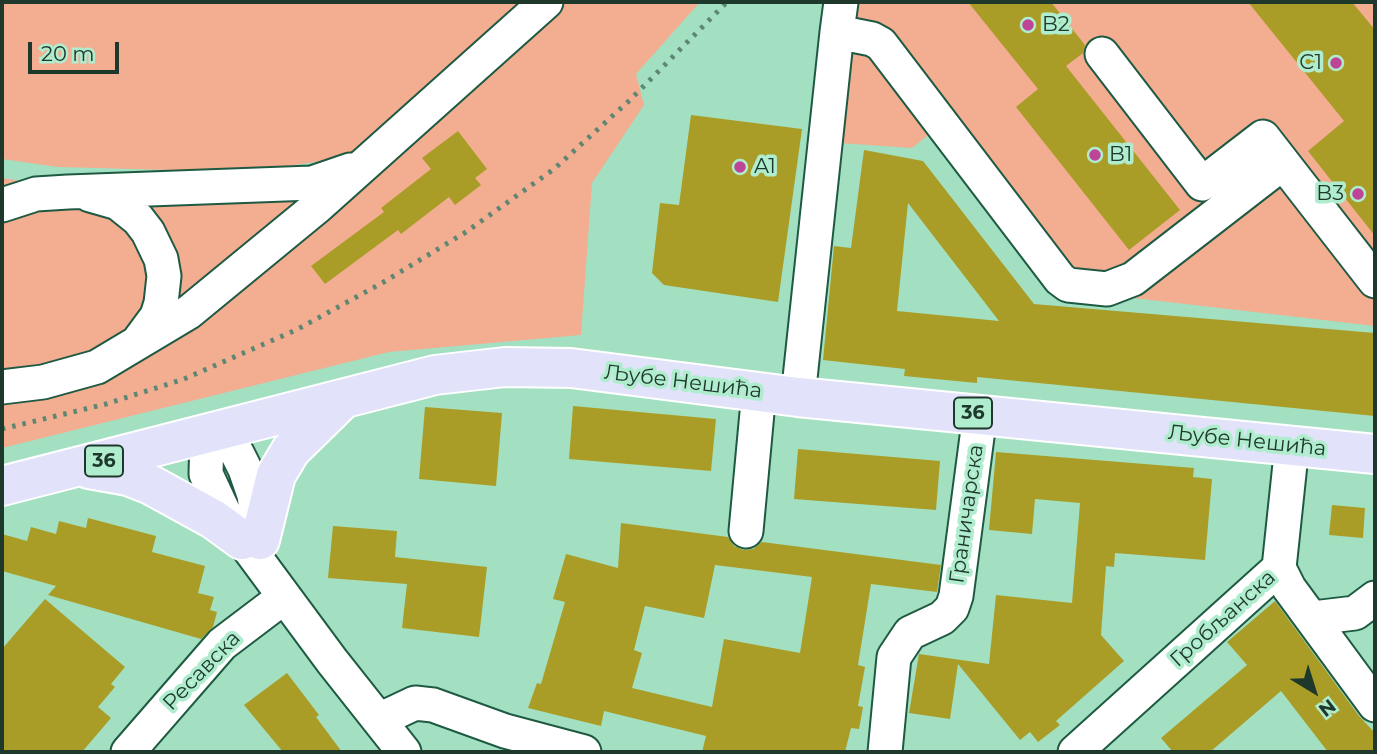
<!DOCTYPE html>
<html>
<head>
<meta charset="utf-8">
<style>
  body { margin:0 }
  #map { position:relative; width:1377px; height:754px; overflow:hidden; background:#a3e0c1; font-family:Montserrat,sans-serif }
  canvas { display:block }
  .frame { position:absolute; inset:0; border:4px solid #1f382c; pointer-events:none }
  .north { position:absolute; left:1279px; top:656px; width:70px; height:70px; -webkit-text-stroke:5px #b0edce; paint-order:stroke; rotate:142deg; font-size:19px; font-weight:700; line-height:28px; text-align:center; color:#1f382c }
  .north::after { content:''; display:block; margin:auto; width:24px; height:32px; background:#1f382c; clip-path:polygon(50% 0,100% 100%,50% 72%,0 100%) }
  .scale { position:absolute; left:28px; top:42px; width:91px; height:32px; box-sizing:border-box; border:4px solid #1f382c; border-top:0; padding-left:9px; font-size:21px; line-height:24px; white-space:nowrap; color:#1f382c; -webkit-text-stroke:5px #b0edce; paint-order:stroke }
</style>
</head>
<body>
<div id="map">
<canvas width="1377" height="754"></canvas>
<div class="frame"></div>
<div class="north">N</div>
<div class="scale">20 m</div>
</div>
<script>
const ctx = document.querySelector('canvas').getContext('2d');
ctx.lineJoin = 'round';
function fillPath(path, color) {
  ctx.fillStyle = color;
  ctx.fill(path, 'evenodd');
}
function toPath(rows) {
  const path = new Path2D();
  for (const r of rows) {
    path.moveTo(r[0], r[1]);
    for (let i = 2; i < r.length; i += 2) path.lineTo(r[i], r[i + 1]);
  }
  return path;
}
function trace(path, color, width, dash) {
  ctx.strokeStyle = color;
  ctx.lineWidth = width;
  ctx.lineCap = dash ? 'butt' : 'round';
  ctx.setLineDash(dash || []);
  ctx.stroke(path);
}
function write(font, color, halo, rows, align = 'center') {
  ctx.font = font + ' Montserrat,sans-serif';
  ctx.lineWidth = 7;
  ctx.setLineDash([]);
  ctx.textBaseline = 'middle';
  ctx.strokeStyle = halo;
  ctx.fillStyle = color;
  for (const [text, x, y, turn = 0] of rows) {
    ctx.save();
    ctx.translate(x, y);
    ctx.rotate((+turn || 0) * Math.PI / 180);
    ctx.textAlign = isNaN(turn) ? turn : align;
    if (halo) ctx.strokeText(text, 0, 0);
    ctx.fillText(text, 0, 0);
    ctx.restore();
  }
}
fillPath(toPath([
  [2,2,700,2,636,74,644,105,592,183,581,335,389,352,2,448,2,178,166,204,349,157,247,172,58,167,2,159],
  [830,2,1375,2,1375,326,1056,289,936,129,912,148,839,143]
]), '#f3ad91');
fillPath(toPath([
  [968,2,1051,2,1085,45,1083,53,1066,66,1180,210,1129,250,1016,107,1038,89],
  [1248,2,1352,2,1375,30,1375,236,1308,151,1344,121],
  [691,115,802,129,778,302,664,285,652,273,660,203,679,205],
  [458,131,487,169,475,178,481,185,455,205,449,197,401,234,398,230,325,284,311,266,384,212,381,208,431,169,422,158],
  [864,150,923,161,1034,304,1375,333,1375,416,977,377,977,383,904,376,905,369,823,360,834,246,851,248],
  [908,203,999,321,897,311],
  [573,406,716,419,711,471,569,459],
  [425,407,502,413,496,486,419,479],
  [798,449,940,461,936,510,794,499],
  [996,452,1194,468,1193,477,1212,479,1205,560,1115,553,1114,567,1106,566,1101,635,1124,661,1056,721,1060,725,1038,742,1030,732,1020,740,958,664,950,719,909,713,919,654,989,664,996,595,1072,603,1080,503,1035,499,1032,534,989,530],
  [1332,505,1365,508,1363,538,1329,535],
  [88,518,156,536,152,552,205,566,198,593,214,597,210,610,217,612,213,627,201,639,48,595,56,586,2,571,2,534,27,541,31,527,56,534,59,521,86,528],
  [621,523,728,537,734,546,744,550,753,549,762,542,941,565,937,592,871,584,858,665,865,667,858,706,863,707,859,729,851,728,845,752,702,752,706,736,604,711,601,726,528,708,537,683,541,684,565,602,553,599,566,554,618,568],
  [715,565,812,577,800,653,724,639,712,707,632,688,642,653,634,650,645,606,704,618],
  [333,526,397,531,395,557,487,567,479,637,402,628,407,584,328,578],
  [45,599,125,667,111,684,115,687,98,707,111,718,82,752,2,752,2,649],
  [1275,601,1359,716,1375,733,1375,752,1328,752,1281,691,1210,752,1173,752,1161,738,1247,665,1227,642],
  [287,673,319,715,316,717,342,752,283,752,244,705]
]), '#aa9d27');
const minor = toPath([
  [837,32,841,2],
  [1102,54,1202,184,1263,137,1375,281],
  [90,195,118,203,138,219,148,232,161,259,164,276,161,303,157,316,140,339],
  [2,205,36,194,68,192,312,183,350,170],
  [2,387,43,382,97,367,189,312,318,206,546,2],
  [798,397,837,32,872,39,881,44,1060,279,1068,285,1107,289,1133,279,1283,163],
  [218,432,237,453,245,469,254,495,259,534],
  [207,435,206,474,227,519,332,661,404,752],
  [746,531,759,391],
  [1279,568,1289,588,1375,705],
  [1313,618,1355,613,1375,598],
  [379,720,415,703,433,705,505,731,584,752],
  [128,752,222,644,284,597],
  [885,752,894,657,910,633,942,618,952,608,956,596,980,414],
  [1075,752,1279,568,1292,445]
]);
const major = toPath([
  [89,469,128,476,151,485,213,519,242,540],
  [2,486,435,375,505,367,571,368,798,397,1375,454],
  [260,540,276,475,291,450,341,401]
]);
trace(minor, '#1e5a42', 37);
trace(major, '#fff', 42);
trace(minor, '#fff', 33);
trace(major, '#e2e3fb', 38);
trace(toPath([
  [2,429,106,404,184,379,296,330,382,283,466,232,554,169,630,100,727,2]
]), '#5d8772', 5, [3.5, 7]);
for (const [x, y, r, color] of [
  [1028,25,7,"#be4496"],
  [1336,63,7,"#be4496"],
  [1095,155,7,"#be4496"],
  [740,167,7,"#be4496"],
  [1358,194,7,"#be4496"]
]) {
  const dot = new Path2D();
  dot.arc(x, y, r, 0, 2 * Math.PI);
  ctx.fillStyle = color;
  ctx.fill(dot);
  trace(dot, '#b0edce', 2.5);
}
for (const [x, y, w] of [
  [973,413,38],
  [104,461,38]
]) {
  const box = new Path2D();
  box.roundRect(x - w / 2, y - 15.5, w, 31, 5);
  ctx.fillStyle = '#b0edce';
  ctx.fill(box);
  trace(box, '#1f382c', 2);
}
write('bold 19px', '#1f382c', null, [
  ["36",973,413],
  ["36",104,461]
]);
write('21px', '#1f382c', '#b0edce', [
  ["B2",1042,25],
  ["C1",1322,63,"right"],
  ["B1",1109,155],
  ["A1",754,167],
  ["B3",1344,194,"right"]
], 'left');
write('21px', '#1f382c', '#b0edce', [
  ["Љубе Нешића",683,382,7],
  ["Љубе Нешића",1247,441,6],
  ["Граничарска",967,514,-82],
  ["Гробљанска",1223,619,-42],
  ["Ресавска",202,671,-46]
]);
</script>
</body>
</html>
